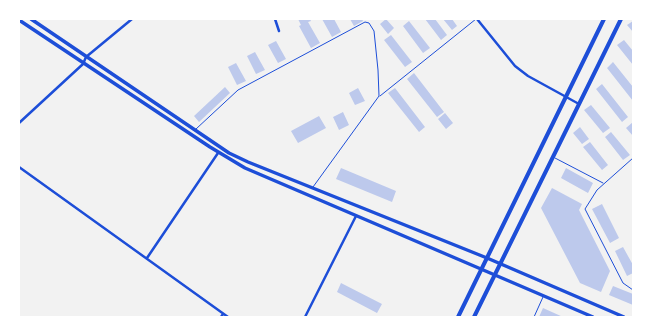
<!DOCTYPE html>
<html>
<head>
<meta charset="utf-8">
<style>
  body { margin:0 }
  #map { position:relative; width:652px; height:336px; overflow:hidden; background:#f2f2f2; font-family:Spectral,serif }
  canvas { display:block }
  .frame { position:absolute; inset:0; border:20px solid #fff; pointer-events:none }
</style>
</head>
<body>
<div id="map">
<canvas width="652" height="336"></canvas>
<div class="frame"></div>
</div>
<script>
const ctx = document.querySelector('canvas').getContext('2d');
ctx.lineJoin = 'round';
function fillPath(path, color) {
  ctx.fillStyle = color;
  ctx.fill(path, 'evenodd');
}
function toPath(rows) {
  const path = new Path2D();
  for (const r of rows) {
    path.moveTo(r[0], r[1]);
    for (let i = 2; i < r.length; i += 2) path.lineTo(r[i], r[i + 1]);
  }
  return path;
}
function trace(path, color, width, dash) {
  ctx.strokeStyle = color;
  ctx.lineWidth = width;
  ctx.lineCap = dash ? 'butt' : 'round';
  ctx.setLineDash(dash || []);
  ctx.stroke(path);
}
fillPath(toPath([
  [298,19,310,19,311,21,308,22,320,43,311,48,299,26,301,25],
  [322,19,334,19,341,32,332,37],
  [350,19,362,19,363,21,354,26],
  [386,19,394,28,388,34,380,24],
  [425,19,435,19,447,35,441,40],
  [443,19,452,19,457,26,452,30],
  [409,21,430,48,423,53,403,26],
  [633,21,633,32,627,25],
  [391,35,412,62,405,67,384,40],
  [624,40,633,51,633,65,617,45],
  [276,41,286,59,278,63,268,45],
  [255,52,265,70,256,74,247,56],
  [613,62,633,87,633,101,607,68],
  [236,63,246,81,237,85,228,67],
  [414,73,444,112,437,117,407,79],
  [602,84,628,117,622,122,596,89],
  [225,87,230,93,199,122,194,116],
  [358,88,365,101,355,105,349,93],
  [395,88,425,127,419,132,388,93],
  [591,105,610,128,603,133,584,110],
  [343,112,349,125,339,130,333,117],
  [445,113,453,123,446,129,438,119],
  [319,116,326,128,298,143,291,131],
  [633,122,633,136,626,128],
  [580,127,589,139,582,144,573,133],
  [611,132,630,155,623,160,605,137],
  [590,142,608,165,602,170,583,147],
  [341,168,396,191,392,202,336,179],
  [566,168,593,183,588,193,561,178],
  [552,188,582,204,579,210,610,271,601,292,580,283,541,208],
  [602,204,619,238,610,243,592,209],
  [623,247,633,265,633,273,627,276,615,251],
  [341,283,382,304,377,313,337,292],
  [613,286,633,294,633,305,609,295],
  [543,308,563,317,539,317]
]), '#bdc9ec');
trace(toPath([
  [380,96,476,19],
  [196,129,238,90,365,22,369,23,374,31,378,70,379,96,313,187],
  [555,158,603,183],
  [633,158,597,190,585,209,623,283,633,290],
  [534,317,543,297]
]), '#1d4ed8', 1);
trace(toPath([
  [275,19,279,31],
  [477,19,515,66,528,76,579,104],
  [19,123,83,64,86,57,132,19],
  [19,167,228,317],
  [147,258,218,153],
  [221,317,223,314],
  [305,317,356,216]
]), '#1d4ed8', 2.5);
trace(toPath([
  [31,19,229,153,248,162,487,258,624,317],
  [19,20,210,147,245,168,593,317]
]), '#1d4ed8', 3.5);
trace(toPath([
  [458,317,604,19],
  [474,317,621,19]
]), '#1d4ed8', 4);
</script>
</body>
</html>
